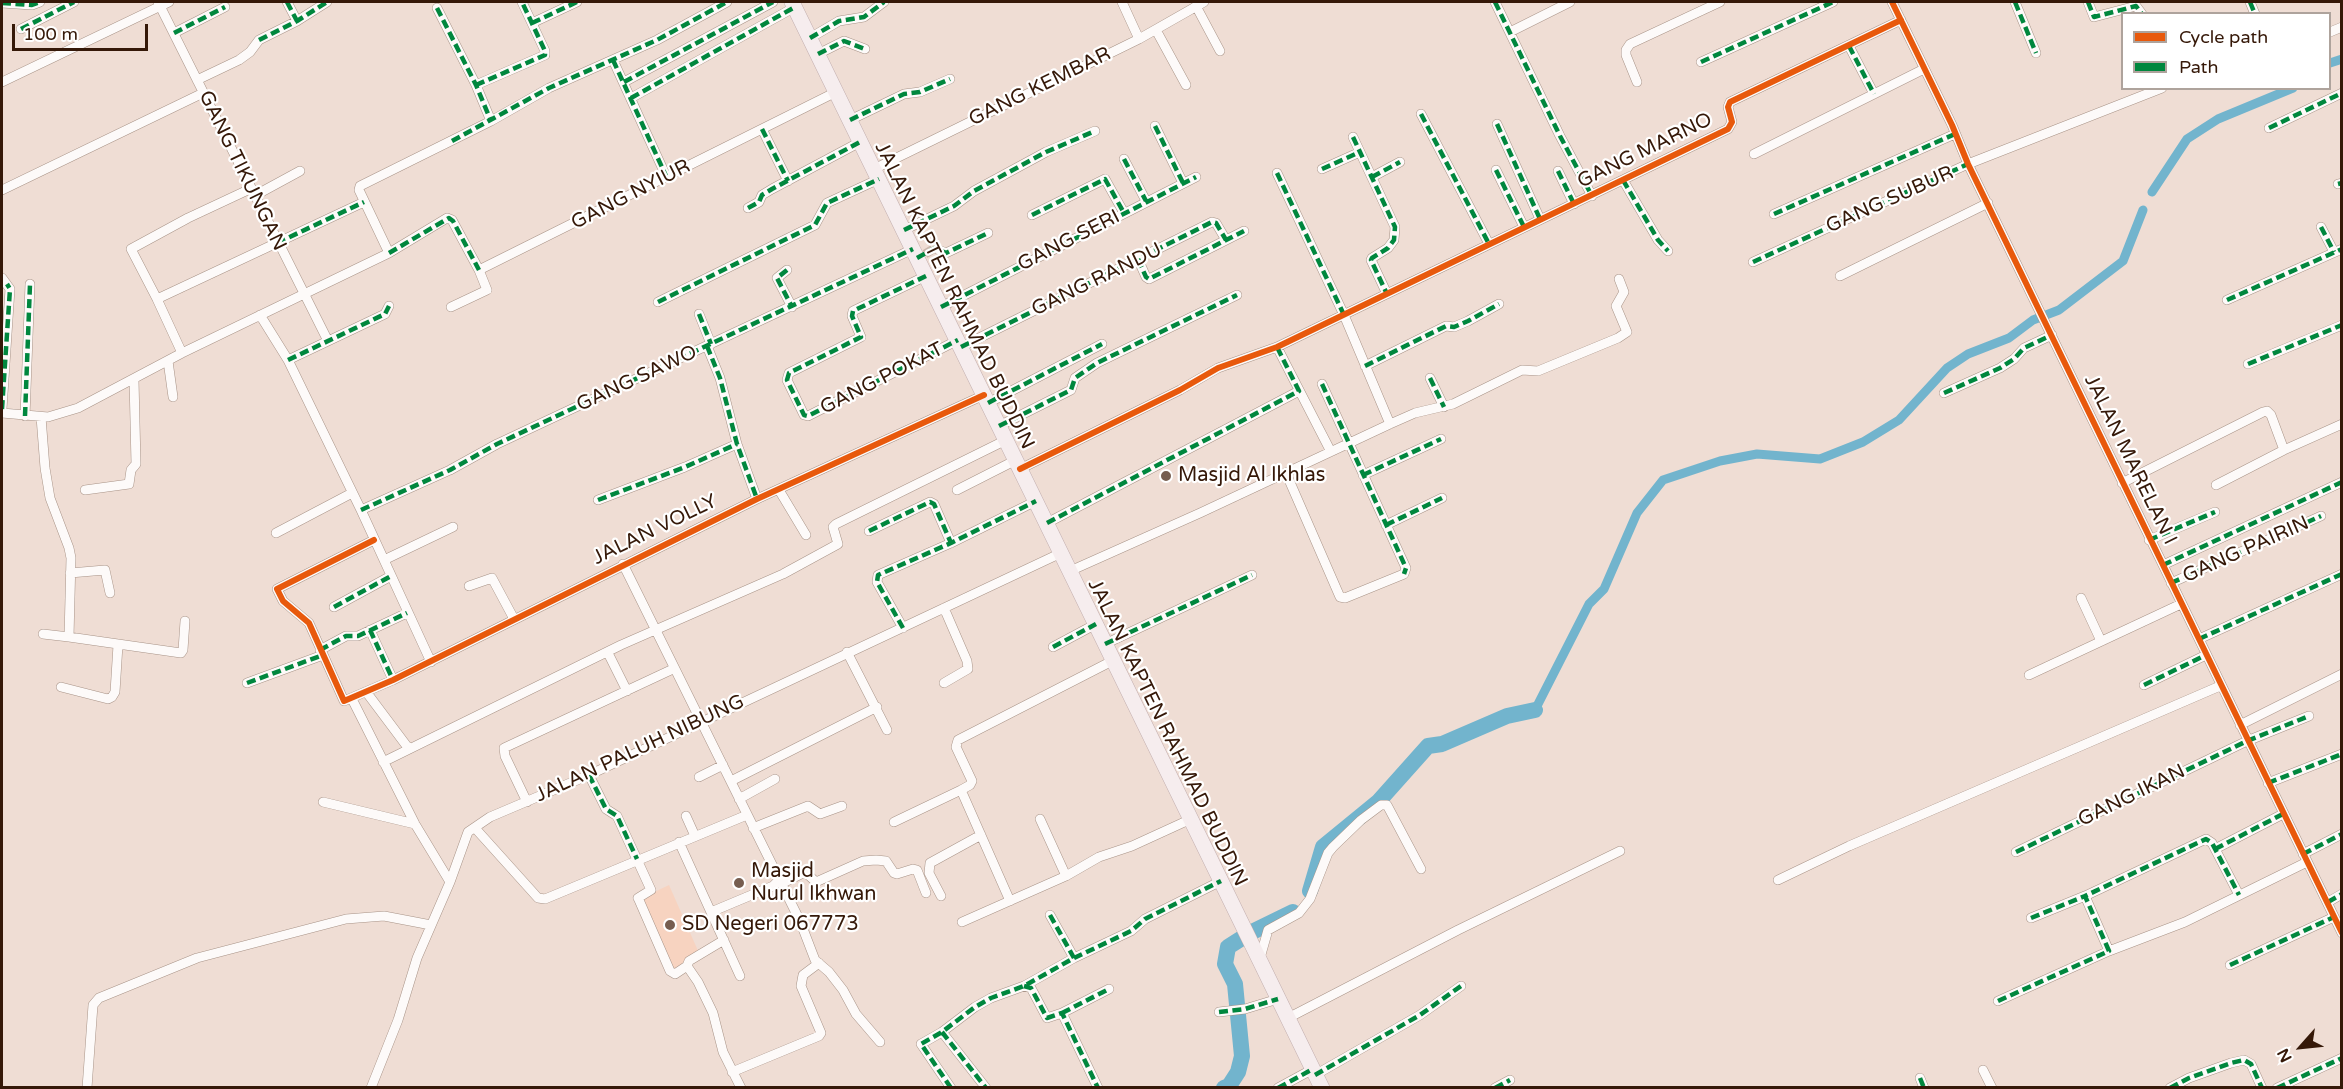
<!DOCTYPE html>
<html>
<head>
<meta charset="utf-8">
<style>
  body { margin:0 }
  #map { position:relative; width:2343px; height:1089px; overflow:hidden; background:#efddd4; font-family:"Varela Round",sans-serif }
  canvas { display:block }
  .frame { position:absolute; inset:0; border:3px solid #351808; pointer-events:none }
  .legend { position:absolute; left:2121px; top:12px; width:210px; height:78px; box-sizing:border-box; background:#fff; border:2px solid #aea39c; margin:0; padding:8px 10px; list-style:none; font-size:18px; color:#351808 }
  .legend li { display:flex; align-items:center; gap:12px; height:30px }
  .legend b { width:30px; border:2px solid #aea39c }
  .north { position:absolute; left:2271px; top:1017px; width:60px; height:60px; -webkit-text-stroke:4px #fff; paint-order:stroke; rotate:243deg; font-size:16px; font-weight:700; line-height:24px; text-align:center; color:#351808 }
  .north::after { content:''; display:block; margin:auto; width:21px; height:27px; background:#351808; clip-path:polygon(50% 0,100% 100%,50% 72%,0 100%) }
  .scale { position:absolute; left:12px; top:24px; width:136px; height:27px; box-sizing:border-box; border:3px solid #351808; border-top:0; padding-left:8px; font-size:18px; line-height:21px; white-space:nowrap; color:#351808; -webkit-text-stroke:4px #fff; paint-order:stroke }
</style>
</head>
<body>
<div id="map">
<canvas width="2343" height="1089"></canvas>
<div class="frame"></div>
<ul class="legend">
<li><b style="height:8px;background:#e8590c"></b>Cycle path</li>
<li><b style="height:8px;background:#00873e"></b>Path</li>
</ul>
<div class="north">N</div>
<div class="scale">100 m</div>
</div>
<script>
const ctx = document.querySelector('canvas').getContext('2d');
ctx.lineJoin = 'round';
function fillPath(path, color) {
  ctx.fillStyle = color;
  ctx.fill(path, 'evenodd');
}
function toPath(rows) {
  const path = new Path2D();
  for (const r of rows) {
    path.moveTo(r[0], r[1]);
    for (let i = 2; i < r.length; i += 2) path.lineTo(r[i], r[i + 1]);
  }
  return path;
}
function trace(path, color, width, dash) {
  ctx.strokeStyle = color;
  ctx.lineWidth = width;
  ctx.lineCap = dash ? 'butt' : 'round';
  ctx.setLineDash(dash || []);
  ctx.stroke(path);
}
function write(font, color, halo, rows, align = 'center') {
  ctx.font = font + ' "Varela Round",sans-serif';
  ctx.lineWidth = 4.5;
  ctx.setLineDash([]);
  ctx.textBaseline = 'middle';
  ctx.strokeStyle = halo;
  ctx.fillStyle = color;
  for (const [text, x, y, turn = 0] of rows) {
    ctx.save();
    ctx.translate(x, y);
    ctx.rotate((+turn || 0) * Math.PI / 180);
    ctx.textAlign = isNaN(turn) ? turn : align;
    if (halo) ctx.strokeText(text, 0, 0);
    ctx.fillText(text, 0, 0);
    ctx.restore();
  }
}
fillPath(toPath([
  [669,885,699,953,674,972,642,898]
]), '#f7d3c0');
trace(toPath([
  [2330,63,2342,59],
  [2152,192,2187,139,2218,119,2293,88],
  [1535,710,1589,604,1604,589,1637,513,1663,480,1720,461,1757,454,1820,459,1863,442,1899,420,1947,368,1968,354,2009,338,2033,320,2059,310,2123,261,2143,210]
]), '#72b4cd', 9);
trace(toPath([
  [1310,891,1323,847,1378,802,1428,746,1442,744,1507,716,1535,710],
  [1224,1088,1229,1086,1238,1072,1242,1056,1235,984,1225,964,1228,947,1250,933,1293,912]
]), '#72b4cd', 16);
trace(toPath([
  [925,254,935,248,939,250]
]), '#cab6ab', 9, [9, 4.5]);
const minor = toPath([
  [158,2,328,341],
  [287,2,297,21],
  [1122,2,1139,39],
  [1495,2,1560,136,1592,196],
  [1892,2,1952,125,1968,164,2342,933],
  [2015,2,2036,53],
  [2088,2,2094,17,2136,6,2142,14],
  [2250,2,2255,14],
  [2,3,32,5,40,2],
  [1196,6,1220,51],
  [437,8,476,85,491,121],
  [532,23,577,2],
  [21,29,74,2],
  [1156,30,1186,85],
  [1510,32,1570,2],
  [2330,32,2342,27],
  [174,33,225,7],
  [810,38,839,21,864,17,884,2],
  [1849,46,1874,94],
  [818,54,844,41,865,49],
  [613,60,666,176],
  [1701,62,1833,2],
  [197,80,239,60,250,52,259,40,297,21,327,2],
  [2,82,169,2],
  [624,82,773,2],
  [1637,82,1626,55,1626,50,1630,44,1720,2],
  [476,85,545,55,545,51,522,2],
  [631,98,795,7],
  [1421,114,1489,244],
  [850,120,904,94,920,92,950,79],
  [1497,124,1540,219],
  [1155,126,1183,183],
  [2269,128,2342,93],
  [762,129,788,181],
  [1353,137,1395,227,1394,240,1388,248,1372,258,1371,260,1387,294],
  [1754,154,1924,69],
  [1124,159,1146,201],
  [874,169,1139,39,1204,2],
  [1322,169,1360,152],
  [1496,170,1524,227],
  [1558,171,1574,204],
  [1277,173,1344,315,1390,424],
  [1372,177,1400,162],
  [1623,180,1658,240,1668,251],
  [2338,184,2342,183],
  [2,190,203,93],
  [254,196,300,171],
  [748,208,759,202,762,195,772,189,860,142],
  [1774,214,1955,134],
  [1032,215,1105,179,1124,213],
  [2321,227,2334,252],
  [904,230,954,206,974,191,1046,152,1095,131],
  [939,250,946,253,988,233],
  [389,253,359,190,360,186,491,121,549,88,657,40,727,2],
  [1138,259,1146,277,1149,279,1244,231],
  [1753,262,1968,164,2162,88],
  [787,270,777,278,792,307],
  [926,276,853,311,852,316,861,337,789,373,787,380,804,415,808,416,958,340],
  [1840,276,1988,203],
  [2,278,10,289,2,409],
  [157,299,364,202],
  [2227,300,2342,249],
  [658,302,815,225,827,203,879,179],
  [451,307,487,290,479,270,836,92],
  [941,307,1196,177],
  [699,314,711,344],
  [260,315,288,360,361,510,431,662],
  [707,346,720,378,737,444,757,499],
  [961,347,1212,222,1216,223,1226,240],
  [1277,347,1330,450],
  [182,353,157,299,131,249,188,218,250,189],
  [288,360,385,314,389,306],
  [168,361,173,397],
  [2248,364,2342,325],
  [1365,366,1446,326,1454,327,1468,321,1499,304],
  [1430,378,1444,407],
  [1944,393,2000,368,2014,359,2024,348,2052,335],
  [988,403,1102,344],
  [2,413,48,417,78,408,182,353,389,253,447,218,452,220,479,270],
  [25,416,30,284],
  [41,417,45,468,50,498,69,548,71,558,69,637,181,653,183,650,185,621],
  [999,426,1071,390,1075,378,1097,363,1237,295],
  [1020,469,1180,390,1218,368,1277,347,1728,129,1732,122,1728,107,1730,102,1901,20],
  [1286,473,1340,597,1345,598,1404,574,1406,568,1322,384],
  [1363,475,1441,439],
  [2122,483,2263,412,2267,411,2271,415,2284,450,2342,424],
  [2216,485,2284,450],
  [85,490,129,484,131,470,136,464,134,380],
  [779,490,806,535],
  [957,490,1016,460],
  [598,500,685,467,737,444],
  [361,510,450,470,497,444,913,249],
  [1047,523,1299,391],
  [1386,525,1442,498],
  [869,531,930,502,934,504,951,543],
  [276,533,352,493],
  [374,540,277,589,283,601,309,623,344,701,393,680,757,499,984,395],
  [2149,540,2215,512],
  [384,560,453,527],
  [623,564,800,921,815,960,829,972,843,990,856,1014,880,1042],
  [2163,565,2342,482],
  [1070,571,1200,513,1390,424,1415,413,1453,404,1522,370,1538,371,1618,338,1627,332,1616,306,1624,292,1619,279],
  [70,573,105,570,110,593],
  [2171,583,2321,516],
  [469,586,492,578,514,619],
  [2081,598,2101,641],
  [334,607,391,576],
  [944,608,967,661,968,669,944,683],
  [903,628,877,582,878,575,951,543,1036,501],
  [370,630,393,680],
  [43,634,69,637],
  [2199,639,2342,574],
  [1105,644,1252,575],
  [1053,647,1096,624],
  [320,650,346,636,358,636,407,613],
  [847,652,887,730],
  [608,653,627,691],
  [2029,675,2181,604],
  [247,683,323,655],
  [2144,685,2206,655],
  [61,687,108,699,112,697,115,692,118,645],
  [367,693,409,749],
  [352,699,415,824,450,882],
  [2240,725,2342,674],
  [383,762,621,645,783,574,838,544,833,527,836,524,1006,440],
  [589,775,606,809,617,816,651,890,638,898,639,900,670,971,675,974,687,966,698,982,713,1013,723,1052,741,1088],
  [699,777,723,765],
  [731,781,877,707],
  [2268,783,2342,754],
  [961,790,970,785,972,781,956,747,958,740,1114,660],
  [739,799,775,779],
  [323,802,415,824],
  [527,802,505,756,504,748,673,669],
  [686,816,695,836],
  [1040,819,1066,876],
  [894,822,961,790,1010,901],
  [475,828,538,898,545,899,747,815],
  [753,828,808,806,820,814,842,806],
  [679,842,740,976],
  [2215,849,2283,814],
  [2016,852,2247,741,2309,716],
  [2303,854,2342,834],
  [1778,880,1849,846,2220,686],
  [781,884,805,872,816,882,863,861,876,860,886,861,894,873,897,874,913,869,917,870,926,893],
  [941,896,929,873,930,863,981,835],
  [2328,902,2342,894],
  [711,912,773,886,779,880],
  [1050,915,1074,958],
  [2031,918,2085,896],
  [962,922,1066,876,1099,857,1132,846,1191,819],
  [2109,951,2085,896,2206,839,2212,843,2239,895],
  [1260,958,1268,930,1299,913,1310,899,1328,853,1333,847,1361,820,1381,805,1387,805,1421,869],
  [2230,965,2334,917],
  [687,966,689,961,724,940],
  [1024,986,1031,988,1047,1018,1062,1013,1098,1088],
  [1998,1001,2109,951,2185,922,2307,862],
  [1219,1012,1245,1009,1278,999],
  [1062,1013,1109,989],
  [1288,1018,1458,930,1620,851],
  [942,1032,986,1088],
  [1983,1070,1992,1088],
  [732,1072,819,1036,821,1033,801,986,803,975,819,963],
  [1315,1075,1420,1015,1461,986],
  [1920,1078,1924,1088],
  [87,1088,93,1005,99,998,197,958,346,919,384,916,431,925],
  [371,1088,398,1020,417,958,450,882,468,832,490,817,589,775,1061,553],
  [951,1088,921,1044,942,1032,975,1007,991,998,1024,986,1074,958,1131,931,1145,919,1221,881],
  [1278,1088,1313,1069],
  [1495,1088,1510,1080],
  [2170,1088,2189,1078,2231,1063,2244,1060,2251,1064,2262,1088],
  [2277,1088,2342,1058]
]);
const primary = toPath([
  [792,2,1322,1088]
]);
trace(minor, '#a89387', 10);
trace(primary, '#c2aeae', 16);
trace(minor, '#fdfaf9', 9);
trace(primary, '#f6edee', 15);
trace(toPath([
  [287,2,297,21],
  [1495,2,1560,136,1592,196],
  [2015,2,2036,53],
  [2088,2,2094,17,2136,6,2142,14],
  [2250,2,2255,14],
  [2,3,32,5,40,2],
  [437,8,476,85,491,121],
  [532,23,577,2],
  [21,29,74,2],
  [174,33,225,7],
  [810,38,839,21,864,17,884,2],
  [259,40,297,21,327,2],
  [1849,46,1874,94],
  [818,54,844,41,865,49],
  [613,60,666,176],
  [1701,62,1833,2],
  [624,82,773,2],
  [476,85,545,55,545,51,522,2],
  [631,98,795,7],
  [1421,114,1489,244],
  [850,120,904,94,920,92,950,79],
  [1497,124,1540,219],
  [1155,126,1183,183],
  [2269,128,2342,93],
  [762,129,788,181],
  [1353,137,1395,227,1394,240,1388,248,1372,258,1371,260,1387,294],
  [452,141,549,88,657,40,727,2],
  [1124,159,1146,201],
  [1322,169,1360,152],
  [1496,170,1524,227],
  [1558,171,1574,204],
  [1277,173,1344,315],
  [1372,177,1400,162],
  [1623,180,1658,240,1668,251],
  [2338,184,2342,183],
  [748,208,759,202,762,195,772,189,860,142],
  [1774,214,1955,134],
  [1032,215,1105,179,1124,213],
  [2321,227,2334,252],
  [904,230,954,206,974,191,1046,152,1095,131],
  [277,243,364,202],
  [389,253,449,218,453,221,479,270],
  [917,258,935,248,946,253,988,233],
  [1138,259,1146,277,1149,279,1244,231],
  [1753,262,1968,164],
  [787,270,777,278,792,307],
  [926,276,853,311,852,316,861,337,789,373,787,380,804,415,808,416,958,340],
  [2227,300,2342,249],
  [658,302,815,225,827,203,879,179],
  [941,307,1196,177],
  [699,314,711,344],
  [707,346,720,378,737,444,757,499],
  [961,347,1212,222,1216,223,1226,240],
  [288,360,385,314,389,306],
  [2248,364,2342,325],
  [1365,366,1446,326,1454,327,1468,321,1499,304],
  [1430,378,1444,407],
  [1322,384,1406,568,1404,574],
  [1944,393,2000,368,2014,359,2024,348,2052,335],
  [988,403,1102,344],
  [2,409,10,289,7,284],
  [25,416,30,284],
  [999,426,1071,390,1075,378,1097,363,1237,295],
  [1363,475,1441,439],
  [598,500,685,467,737,444],
  [361,510,450,470,497,444,913,249],
  [1047,523,1299,391,1277,347],
  [1386,525,1442,498],
  [869,531,930,502,934,504,951,543],
  [2149,540,2215,512],
  [2163,565,2342,482],
  [2171,583,2321,516],
  [334,607,391,576],
  [903,628,877,582,878,575,951,543,1036,501],
  [370,630,393,680],
  [2199,639,2342,574],
  [1105,644,1252,575],
  [1053,647,1096,624],
  [320,650,346,636,358,636,407,613],
  [247,683,323,655],
  [2144,685,2206,655],
  [589,775,606,809,617,816,637,859],
  [2268,783,2342,754],
  [2215,849,2283,814],
  [2016,852,2247,741,2309,716],
  [2303,854,2342,834],
  [2328,902,2342,894],
  [1050,915,1074,958],
  [2031,918,2085,896],
  [2230,965,2334,917],
  [1024,986,1031,988,1047,1018,1062,1013,1098,1088],
  [1998,1001,2109,951,2085,896,2206,839,2212,843,2239,895],
  [1219,1012,1245,1009,1278,999],
  [1062,1013,1109,989],
  [942,1032,986,1088],
  [1315,1075,1420,1015,1461,986],
  [1920,1078,1924,1088],
  [951,1088,921,1044,942,1032,975,1007,991,998,1024,986,1074,958,1131,931,1145,919,1221,881],
  [1278,1088,1313,1069],
  [1495,1088,1510,1080],
  [2170,1088,2189,1078,2231,1063,2244,1060,2251,1064,2262,1088],
  [2277,1088,2342,1058]
]), '#00873e', 4.5, [9, 4.5]);
trace(toPath([
  [1892,2,1952,125,1968,164,2342,933],
  [1020,469,1180,390,1218,368,1277,347,1728,129,1732,122,1728,107,1730,102,1901,20],
  [374,540,277,589,283,601,309,623,344,701,393,680,757,499,984,395]
]), '#e8590c', 6);
for (const [x, y, r, color] of [
  [1166,476,6,"#765d4f"],
  [739,883,6,"#765d4f"],
  [670,925,6,"#765d4f"]
]) {
  const dot = new Path2D();
  dot.arc(x, y, r, 0, 2 * Math.PI);
  ctx.fillStyle = color;
  ctx.fill(dot);
  trace(dot, '#fff', 2);
}
write('20px', '#351808', '#fff', [
  ["GANG KEMBAR",1040,87,-26],
  ["GANG MARNO",1645,151,-26],
  ["GANG TIKUNGAN",242,171,64],
  ["GANG NYIUR",631,195,-27],
  ["GANG SUBUR",1890,200,-24],
  ["GANG SERI",1069,241,-27],
  ["GANG RANDU",1097,280,-26],
  ["JALAN KAPTEN RAHMAD BUDDIN",954,296,64],
  ["GANG SAWO",637,379,-25],
  ["GANG POKAT",882,379,-27],
  ["JALAN MARELAN I",2130,460,64],
  ["JALAN VOLLY",655,530,-26],
  ["GANG PAIRIN",2246,550,-24],
  ["JALAN KAPTEN RAHMAD BUDDIN",1167,733,64],
  ["JALAN PALUH NIBUNG",640,749,-25],
  ["GANG IKAN",2132,796,-26]
]);
write('20px', '#351808', '#fff', [
  ["Masjid Al Ikhlas",1178,476],
  ["Masjid",751,872],
  ["Nurul Ikhwan",751,895],
  ["SD Negeri 067773",682,925]
], 'left');
</script>
</body>
</html>
